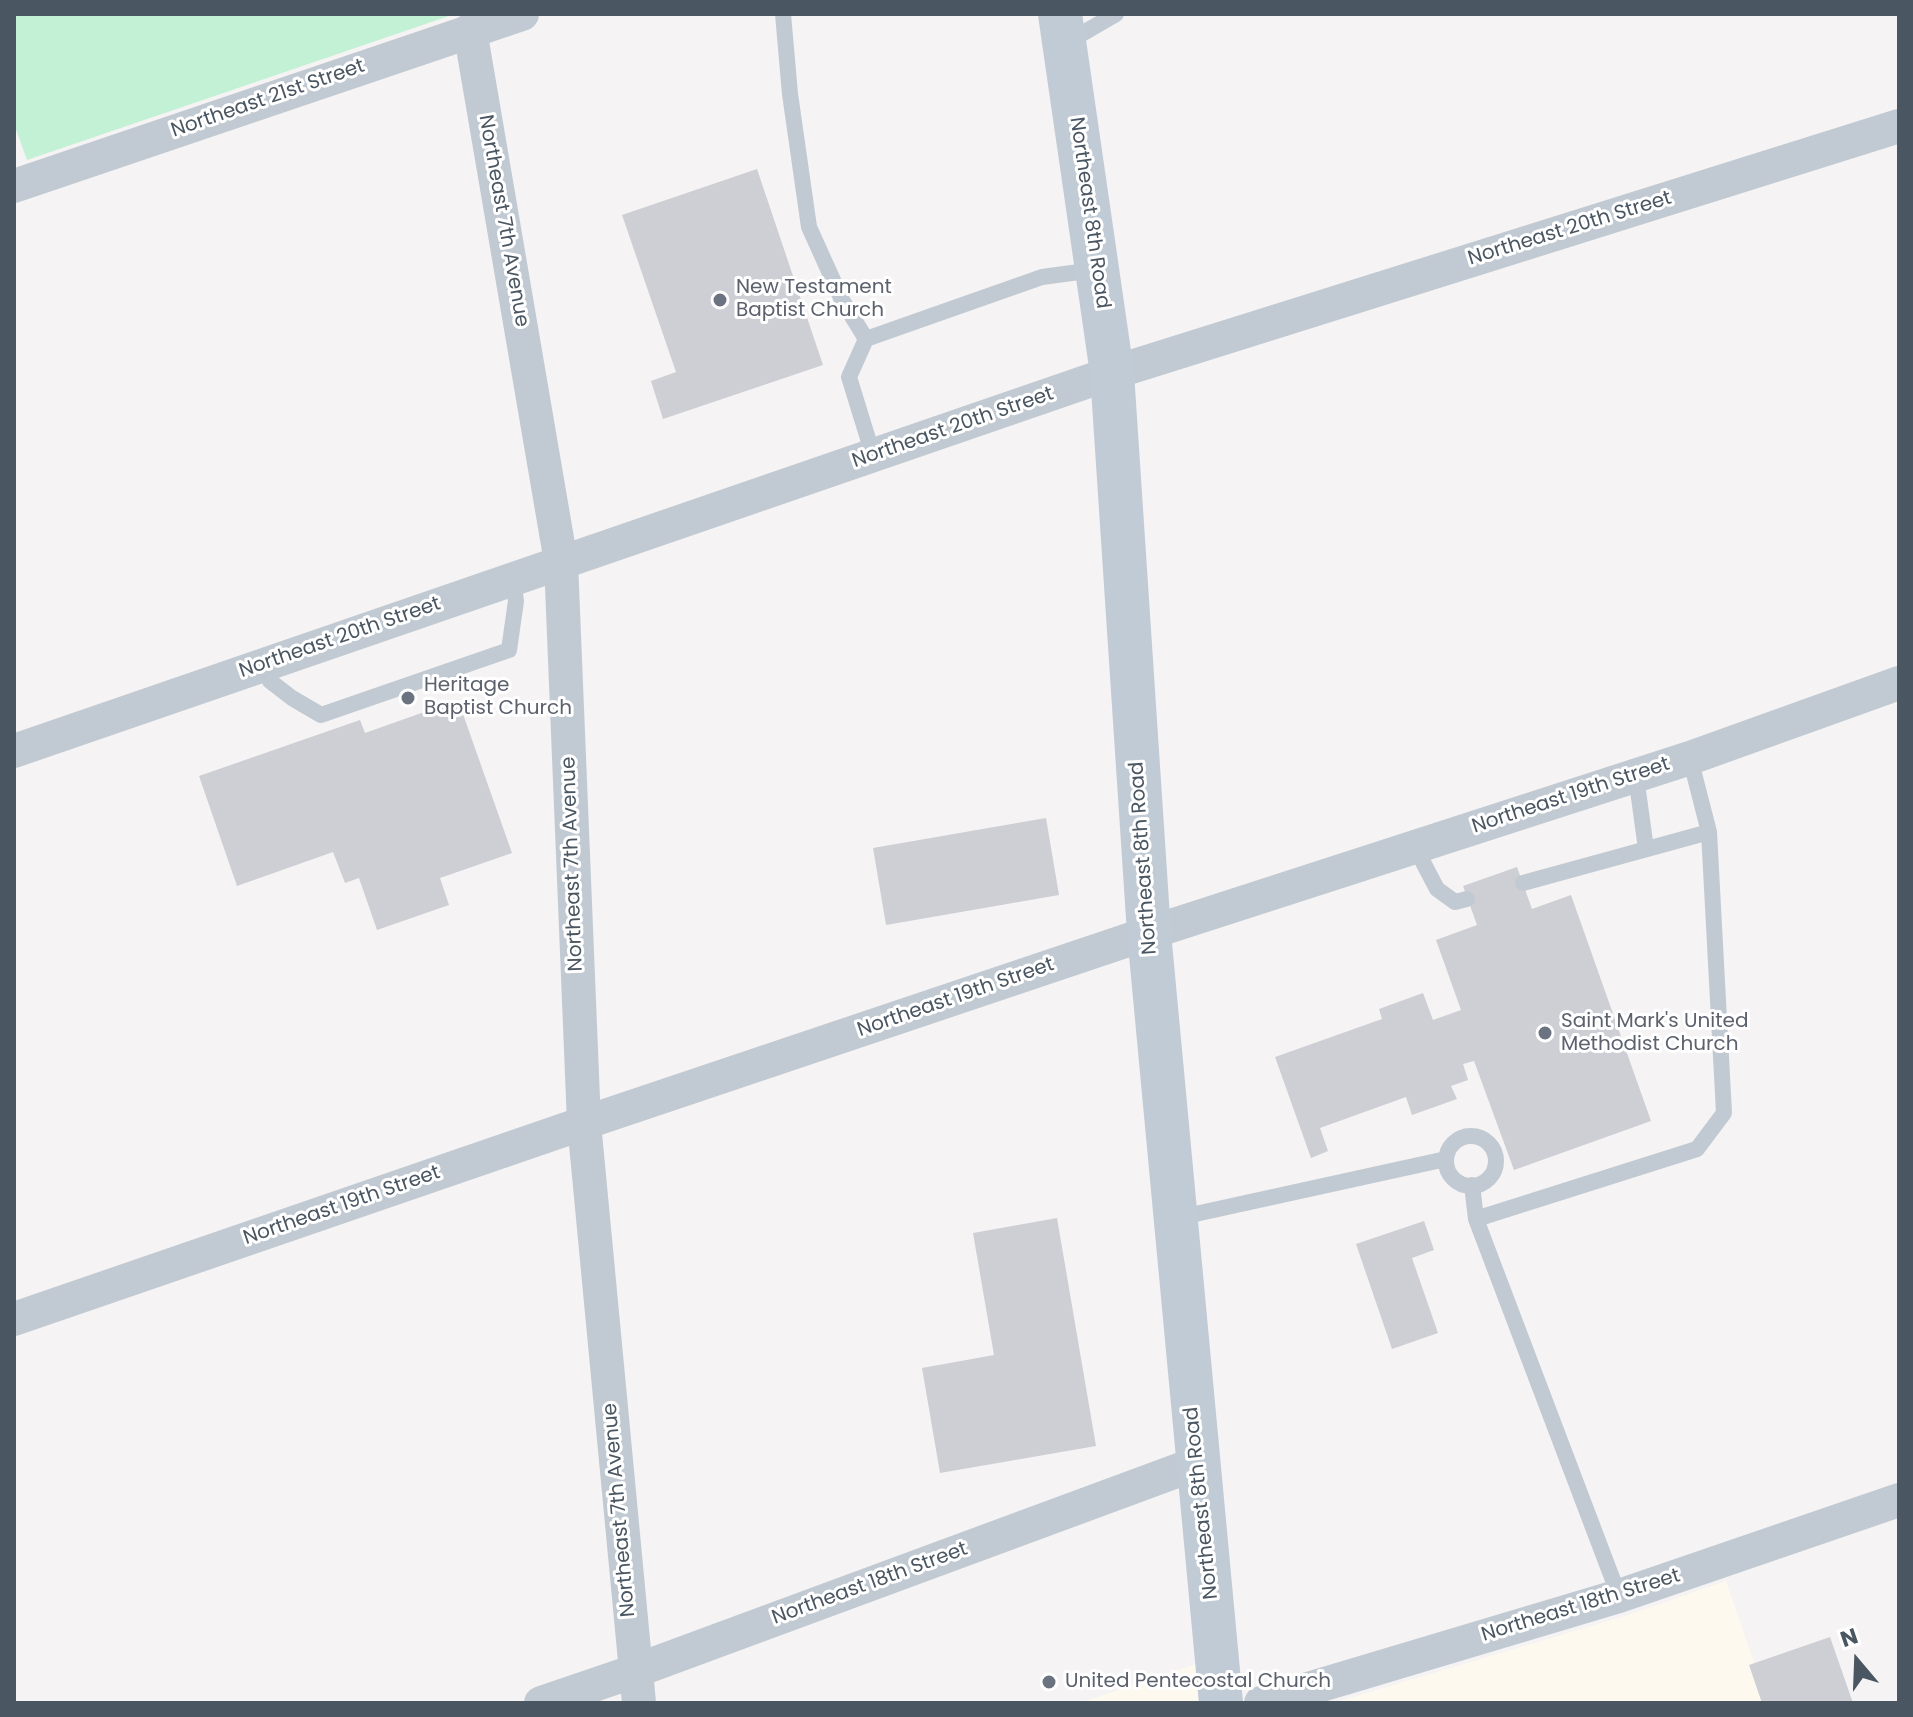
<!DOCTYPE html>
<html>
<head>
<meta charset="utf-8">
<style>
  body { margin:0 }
  #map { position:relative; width:1913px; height:1717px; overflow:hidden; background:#f5f3f3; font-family:Poppins,sans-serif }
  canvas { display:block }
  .frame { position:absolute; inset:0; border:16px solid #4a5661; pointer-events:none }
  .north { position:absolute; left:1817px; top:1621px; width:80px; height:80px; -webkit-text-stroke:6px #fff; paint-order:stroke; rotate:341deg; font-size:22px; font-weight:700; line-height:32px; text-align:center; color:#4a5661 }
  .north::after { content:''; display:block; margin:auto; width:28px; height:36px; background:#4a5661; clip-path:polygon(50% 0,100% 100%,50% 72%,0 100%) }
</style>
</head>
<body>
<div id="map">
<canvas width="1913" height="1717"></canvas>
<div class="frame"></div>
<div class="north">N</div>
</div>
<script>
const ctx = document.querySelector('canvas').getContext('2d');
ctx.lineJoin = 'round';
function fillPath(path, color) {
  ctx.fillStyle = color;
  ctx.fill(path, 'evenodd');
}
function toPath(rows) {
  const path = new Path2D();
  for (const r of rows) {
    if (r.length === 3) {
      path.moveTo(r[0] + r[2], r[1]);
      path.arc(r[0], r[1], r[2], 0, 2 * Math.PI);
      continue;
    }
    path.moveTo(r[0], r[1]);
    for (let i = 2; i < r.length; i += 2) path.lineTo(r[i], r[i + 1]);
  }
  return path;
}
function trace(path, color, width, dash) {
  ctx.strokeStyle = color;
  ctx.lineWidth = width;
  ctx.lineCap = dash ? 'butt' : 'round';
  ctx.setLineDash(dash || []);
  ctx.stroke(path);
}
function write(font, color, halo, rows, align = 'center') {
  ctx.font = font + ' Poppins,sans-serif';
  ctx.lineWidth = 6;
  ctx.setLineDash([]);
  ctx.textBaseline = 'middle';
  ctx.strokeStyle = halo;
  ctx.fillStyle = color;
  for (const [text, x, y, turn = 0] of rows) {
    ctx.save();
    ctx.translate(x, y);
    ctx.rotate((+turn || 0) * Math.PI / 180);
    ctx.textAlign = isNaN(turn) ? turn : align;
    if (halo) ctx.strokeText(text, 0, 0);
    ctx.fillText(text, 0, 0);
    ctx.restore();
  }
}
fillPath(toPath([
  [1726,1581,1768,1703,1333,1703,1625,1616],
  [1199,1663,1200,1703,1079,1703]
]), '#fdf9ef');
fillPath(toPath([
  [14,14,449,14,449,16,27,160,14,124]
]), '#c3f1d5');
fillPath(toPath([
  [757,169,823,365,663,419,651,381,676,372,622,215],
  [458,700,512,853,440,878,449,905,377,930,359,878,345,883,333,852,237,886,199,776,360,720,365,733],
  [1046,818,1059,895,886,925,873,848],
  [1517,867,1532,909,1571,895,1651,1121,1514,1170,1474,1061,1463,1064,1468,1080,1451,1086,1457,1099,1412,1115,1406,1097,1320,1128,1328,1151,1311,1158,1275,1057,1382,1019,1379,1009,1423,993,1433,1020,1461,1010,1436,940,1477,925,1463,886],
  [1057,1218,1096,1446,940,1473,922,1368,994,1355,973,1233],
  [1424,1221,1434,1250,1412,1258,1438,1333,1392,1349,1356,1244],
  [1830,1637,1853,1703,1762,1703,1749,1665]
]), '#cdcfd5');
trace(toPath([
  [783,14,790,94,809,227,842,300,866,339],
  [1066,43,1116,14],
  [873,455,849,377,866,339,1042,277,1094,270],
  [262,666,270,681,292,698,321,715,509,650,516,601,513,579],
  [1636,776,1646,849],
  [1415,847,1437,889,1455,902,1467,899],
  [1523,883,1709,832],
  [1471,1161,25],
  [1472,1185,1476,1219,1619,1596],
  [1177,1218,1446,1159],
  [1476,1219,1697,1149,1724,1113,1709,832,1690,758]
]), '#c1cad2', 16);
trace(toPath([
  [470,30,561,562,584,1123,639,1703],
  [14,186,522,14],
  [14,751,1112,373,1899,126],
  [14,1319,584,1123,1149,933,1690,758,1899,683],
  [541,1703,635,1671,1198,1463],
  [1261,1703,1619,1596,1899,1500]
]), '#c1cad2', 34);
trace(toPath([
  [1060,14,1112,373,1149,933,1221,1703]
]), '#c1cbd6', 44);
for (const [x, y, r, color] of [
  [720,300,8,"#6b7280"],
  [408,698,8,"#6b7280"],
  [1545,1033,8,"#6b7280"],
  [1049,1682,8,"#6b7280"]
]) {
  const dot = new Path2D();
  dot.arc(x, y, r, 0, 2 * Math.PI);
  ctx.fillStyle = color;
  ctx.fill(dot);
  trace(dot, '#fff', 3);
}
write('20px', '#4a5661', '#fff', [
  ["Northeast 21st Street",268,99,-19],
  ["Northeast 8th Road",1089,213,82],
  ["Northeast 7th Avenue",503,221,80],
  ["Northeast 20th Street",1570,229,-17],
  ["Northeast 20th Street",953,428,-19],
  ["Northeast 20th Street",340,638,-19],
  ["Northeast 19th Street",1571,796,-18],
  ["Northeast 8th Road",1144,858,-94],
  ["Northeast 7th Avenue",573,864,-92],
  ["Northeast 19th Street",956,998,-19],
  ["Northeast 19th Street",342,1206,-19],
  ["Northeast 8th Road",1202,1503,-96],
  ["Northeast 7th Avenue",620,1510,-95],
  ["Northeast 18th Street",870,1584,-20],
  ["Northeast 18th Street",1581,1606,-17]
]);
write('20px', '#5b616d', '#fff', [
  ["New Testament",736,288],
  ["Baptist Church",736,311],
  ["Heritage",424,686],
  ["Baptist Church",424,709],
  ["Saint Mark's United",1561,1022],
  ["Methodist Church",1561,1045],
  ["United Pentecostal Church",1065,1682]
], 'left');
</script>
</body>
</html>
